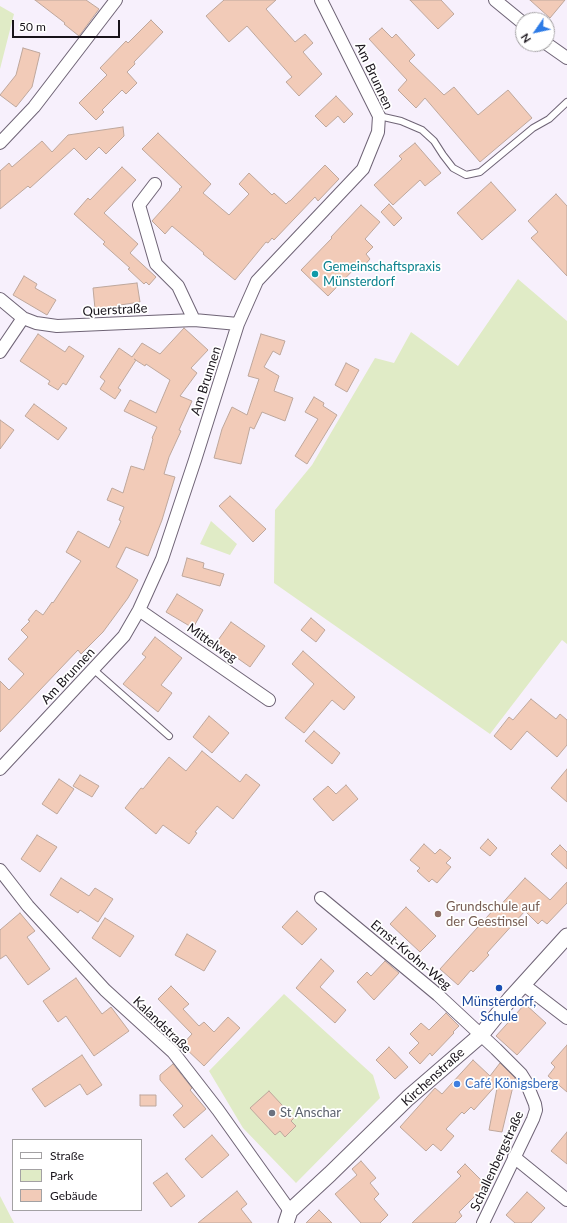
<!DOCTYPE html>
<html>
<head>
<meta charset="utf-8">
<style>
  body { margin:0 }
  #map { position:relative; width:567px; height:1223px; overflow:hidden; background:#f7f0fc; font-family:Lato,sans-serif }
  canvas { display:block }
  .legend { position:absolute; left:12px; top:1139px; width:130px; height:72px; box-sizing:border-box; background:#fff; border:1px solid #a3a1a3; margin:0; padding:5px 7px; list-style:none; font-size:12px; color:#18131a }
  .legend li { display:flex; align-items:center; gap:8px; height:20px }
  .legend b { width:20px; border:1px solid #a3a1a3 }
  .north { position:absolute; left:515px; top:12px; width:40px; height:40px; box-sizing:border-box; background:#fff; border:1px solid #a3a1a3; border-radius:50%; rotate:236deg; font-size:11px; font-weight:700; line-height:16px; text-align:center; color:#18131a }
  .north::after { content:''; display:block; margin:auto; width:14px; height:18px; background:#2d7be6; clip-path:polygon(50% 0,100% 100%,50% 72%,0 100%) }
  .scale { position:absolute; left:12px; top:20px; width:108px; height:18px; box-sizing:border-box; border:2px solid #18131a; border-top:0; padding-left:5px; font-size:12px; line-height:14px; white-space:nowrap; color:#18131a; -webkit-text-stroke:3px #fff; paint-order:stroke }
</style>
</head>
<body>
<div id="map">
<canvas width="567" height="1223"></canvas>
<ul class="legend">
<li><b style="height:5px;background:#fff"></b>Straße</li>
<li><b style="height:11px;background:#e0ebc6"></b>Park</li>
<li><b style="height:11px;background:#f2cbb8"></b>Gebäude</li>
</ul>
<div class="north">N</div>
<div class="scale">50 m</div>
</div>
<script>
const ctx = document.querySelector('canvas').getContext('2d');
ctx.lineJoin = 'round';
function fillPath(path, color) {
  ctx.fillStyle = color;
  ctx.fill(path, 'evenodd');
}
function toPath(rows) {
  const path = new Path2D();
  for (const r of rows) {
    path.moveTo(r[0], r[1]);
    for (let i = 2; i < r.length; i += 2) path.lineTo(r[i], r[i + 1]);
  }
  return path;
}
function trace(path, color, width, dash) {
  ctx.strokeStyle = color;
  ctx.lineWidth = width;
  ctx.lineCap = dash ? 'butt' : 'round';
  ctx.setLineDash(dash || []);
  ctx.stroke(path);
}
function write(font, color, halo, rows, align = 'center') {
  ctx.font = font + ' Lato,sans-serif';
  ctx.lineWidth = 3.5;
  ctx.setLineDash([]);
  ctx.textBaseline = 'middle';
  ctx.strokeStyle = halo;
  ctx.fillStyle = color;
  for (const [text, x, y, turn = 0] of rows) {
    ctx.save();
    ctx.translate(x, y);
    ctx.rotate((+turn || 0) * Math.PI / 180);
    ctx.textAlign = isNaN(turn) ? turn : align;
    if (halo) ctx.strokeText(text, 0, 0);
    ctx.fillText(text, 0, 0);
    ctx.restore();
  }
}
fillPath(toPath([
  [0,6,14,14,0,69],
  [518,279,567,321,567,644,562,640,490,734,274,583,275,510,312,465,375,358,394,363,411,332,458,366],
  [211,521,237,544,230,555,200,544],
  [284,994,373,1075,380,1098,296,1183,243,1128,209,1071],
  [0,1196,14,1223,0,1223]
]), '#e0ebc6');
const building = toPath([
  [35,0,86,0,99,9,79,36,64,24,65,23,35,0],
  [224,0,276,0,266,9,295,42,305,34,313,43,303,52,322,74,299,96,286,82,292,77,247,26,229,42,206,16,224,0],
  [410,0,441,0,454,14,438,29,410,0],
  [530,0,565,0,550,18,530,0],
  [151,20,163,32,134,62,135,64,127,72,137,83,126,94,122,90,102,110,104,112,96,120,79,103,107,75,100,68,126,41,128,43,151,20],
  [382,28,392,38,396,34,415,55,409,61,444,95,454,87,478,115,508,90,532,118,480,162,425,98,416,108,398,90,407,80,369,39,382,28],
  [23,48,40,53,32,87,16,107,0,95,16,75,23,48],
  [336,96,353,114,344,123,338,116,326,127,315,116,336,96],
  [123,127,124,136,106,154,99,147,86,160,74,148,30,188,28,186,0,209,0,171,9,163,12,167,42,141,52,152,68,135,123,127],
  [158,133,211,184,203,193,229,215,249,194,239,184,249,173,272,195,274,193,286,204,289,201,290,201,325,165,339,179,318,201,315,197,274,240,272,238,268,243,266,242,235,280,203,254,204,253,172,226,165,234,152,221,180,190,179,189,182,187,142,149,158,133],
  [415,143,441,173,425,186,420,180,393,205,374,185,402,159,399,156,415,143],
  [122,167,136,180,104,213,138,244,130,253,156,277,149,285,146,282,144,284,128,269,130,268,103,244,105,242,74,214,88,198,90,200,122,167],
  [491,182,516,210,482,240,457,213,491,182],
  [556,194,567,206,567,276,531,238,538,232,528,221,556,194],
  [389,204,402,218,394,226,381,212,389,204],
  [361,205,380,222,365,239,373,247,366,254,370,259,363,267,359,264,328,296,301,270,332,238,331,237,361,205],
  [24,276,37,284,35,288,56,300,47,315,13,295,24,276],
  [137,283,140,302,120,305,121,307,95,309,93,288,137,283],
  [184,328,208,350,191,368,197,373,180,396,192,401,179,430,181,431,169,457,164,474,175,477,162,520,148,556,126,547,116,567,138,580,128,598,103,632,81,654,78,650,0,732,0,681,9,690,24,674,8,659,28,637,21,630,30,621,28,620,36,610,43,615,52,602,53,603,81,561,66,552,78,531,109,548,121,521,119,520,124,507,107,500,112,488,123,493,131,466,144,470,153,439,152,438,157,427,124,411,130,400,156,413,170,380,146,364,145,366,134,359,136,360,118,388,121,390,115,399,100,389,105,381,100,377,119,348,132,357,142,343,160,354,184,328],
  [38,334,65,352,69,346,84,356,66,385,63,383,58,390,48,384,50,381,20,361,38,334],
  [261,334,285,341,280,355,273,351,264,367,279,376,274,391,293,398,285,421,262,412,254,429,250,427,241,464,214,458,222,429,232,407,247,415,259,379,248,376,261,334],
  [346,363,359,370,347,392,335,385,346,363],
  [314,397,324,403,323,406,337,415,307,464,295,456,318,419,305,412,314,397],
  [34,404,67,428,58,440,25,416,34,404],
  [0,420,14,430,0,449,0,420],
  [230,496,266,529,253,542,219,506,230,496],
  [187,558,204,563,203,568,224,574,220,586,182,576,187,558],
  [177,594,203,610,193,628,166,612,177,594],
  [311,618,325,630,316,642,301,630,311,618],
  [231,622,265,646,250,667,216,643,231,622],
  [155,637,182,658,161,685,172,693,158,712,123,684,146,657,142,654,155,637],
  [303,651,355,697,344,710,332,700,304,733,285,718,314,684,292,664,303,651],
  [531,699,556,719,560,714,567,720,567,745,557,757,527,731,511,750,494,736,509,717,513,720,531,699],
  [209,716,229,733,212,753,193,737,209,716],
  [314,731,340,753,332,764,305,741,314,731],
  [202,751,240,782,246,774,260,785,233,819,217,806,195,832,197,833,189,844,163,825,156,834,125,808,141,788,143,789,169,757,186,771,202,751],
  [567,769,567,802,551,788,567,769],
  [80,775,99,786,92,797,73,786,80,775],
  [59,779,74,789,57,814,42,804,59,779],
  [346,785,358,799,333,821,313,799,328,786,336,794,346,785],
  [37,835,57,847,40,872,21,859,37,835],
  [488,839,497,848,490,856,480,848,488,839],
  [424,844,435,854,440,849,451,858,446,863,451,867,437,883,432,879,429,882,417,871,420,868,410,860,424,844],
  [560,845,567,852,567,869,551,854,560,845],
  [61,878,89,896,95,888,113,899,98,922,80,910,78,913,50,895,61,878],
  [525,878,550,900,567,882,567,903,547,924,542,920,538,924,525,911,487,953,489,955,473,972,471,970,458,985,440,969,496,907,497,909,525,878],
  [406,907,436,936,420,952,390,924,406,907],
  [297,911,317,929,302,945,282,927,297,911],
  [20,913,35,931,27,937,50,969,28,985,6,955,0,959,0,930,20,913],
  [105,918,134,936,120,957,92,938,105,918],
  [187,934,216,951,204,971,175,955,187,934],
  [321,959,334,971,320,987,346,1010,335,1023,296,988,321,959],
  [385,961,399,973,374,1000,357,982,367,972,371,976,385,961],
  [76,978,102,1014,111,1007,129,1031,94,1056,66,1016,58,1022,43,1001,76,978],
  [171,986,189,1004,183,1009,199,1026,204,1022,214,1032,228,1017,240,1028,204,1066,182,1045,192,1034,158,999,171,986],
  [525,1004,546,1023,517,1055,496,1036,525,1004],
  [446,1013,459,1026,453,1032,454,1033,432,1056,430,1053,420,1064,409,1053,419,1043,410,1034,421,1023,429,1030,446,1013],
  [567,1045,567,1092,548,1076,555,1067,551,1063,567,1045],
  [389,1047,408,1067,395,1079,376,1060,389,1047],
  [82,1055,102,1085,87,1095,80,1084,45,1107,32,1089,82,1055],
  [473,1060,490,1076,500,1063,515,1078,502,1132,489,1130,498,1083,474,1110,471,1107,464,1114,462,1112,446,1129,454,1136,441,1151,433,1144,426,1151,400,1127,435,1088,442,1094,473,1060],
  [173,1064,192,1088,190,1090,206,1109,184,1128,173,1115,183,1106,160,1080,160,1075,173,1064],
  [269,1091,294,1118,291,1121,296,1126,285,1137,280,1131,275,1135,250,1108,269,1091],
  [140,1095,156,1095,156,1106,140,1106,140,1095],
  [567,1132,567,1164,551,1151,567,1132],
  [212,1135,229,1155,202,1178,185,1159,212,1135],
  [361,1161,376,1178,370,1183,379,1194,374,1199,388,1215,380,1223,361,1223,335,1194,357,1175,352,1169,361,1161],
  [465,1164,486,1185,459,1212,462,1216,455,1223,412,1223,461,1176,457,1172,465,1164],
  [167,1173,185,1196,171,1207,153,1183,167,1173],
  [237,1191,247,1204,241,1209,252,1223,198,1223,237,1191],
  [527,1192,545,1208,531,1223,515,1223,506,1215,527,1192],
  [319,1210,332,1223,306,1223,319,1210]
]);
fillPath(building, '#f2cbb8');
trace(building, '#bea79c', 1);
const service = toPath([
  [379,116,401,121,422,130,434,141,443,155,453,168,466,175,480,172,533,128,549,119,567,102],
  [93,669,169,736]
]);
const minor = toPath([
  [495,0,523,23],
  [547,44,567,58],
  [0,143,34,107,116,0],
  [155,184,139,205,156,264,178,286,194,320],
  [0,299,23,318,36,323,57,326,194,320,238,324],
  [0,352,23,318],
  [139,610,269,700],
  [0,769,124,636,139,610,162,559,195,460,238,324,257,281,363,169,378,132,379,116,321,0],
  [0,870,28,906,105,990,173,1052,218,1110,290,1211],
  [321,898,438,995,496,1049,521,1074,526,1082,535,1104,536,1110,533,1119,483,1223],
  [524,985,567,1018],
  [514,1157,567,1200]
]);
const tertiary = toPath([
  [286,1223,290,1211,330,1174,408,1098,481,1035,510,999,567,936]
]);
trace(service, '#6f6476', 8);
trace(minor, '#6f6476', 14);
trace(tertiary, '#6f6476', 17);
trace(service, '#fff', 6);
trace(minor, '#fff', 12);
trace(tertiary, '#fff', 15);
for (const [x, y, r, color] of [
  [315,274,4,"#0f9aa8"],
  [438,914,4,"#8d6e63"],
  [499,988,4,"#1a4fb4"],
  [457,1084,4,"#3f7fe0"],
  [272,1113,4,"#6b7280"]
]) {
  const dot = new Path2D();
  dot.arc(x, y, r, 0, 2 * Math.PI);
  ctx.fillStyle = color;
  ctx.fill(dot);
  trace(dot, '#fff', 1.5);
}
write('13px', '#18131a', '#fff', [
  ["Am Brunnen",374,76,65],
  ["Querstraße",115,310,-3],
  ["Am Brunnen",206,381,-72],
  ["Mittelweg",212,643,35],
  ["Am Brunnen",68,676,-47],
  ["Ernst-Krohn-Weg",411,955,40],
  ["Kalandstraße",162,1025,44],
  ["Kirchenstraße",433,1077,-42],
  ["Schallenbergstraße",497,1161,-65]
]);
write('13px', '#0d838f', '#fff', [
  ["Gemeinschaftspraxis",323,267],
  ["Münsterdorf",323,282]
], 'left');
write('13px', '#785e54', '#fff', [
  ["Grundschule auf",446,907],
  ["der Geestinsel",446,922]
], 'left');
write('13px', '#164399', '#fff', [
  ["Münsterdorf,",499,1002],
  ["Schule",499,1017]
]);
write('13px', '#366cbe', '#fff', [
  ["Café Königsberg",465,1084]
], 'left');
write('13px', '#5b616d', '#fff', [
  ["St Anschar",280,1113]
], 'left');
</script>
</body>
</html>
